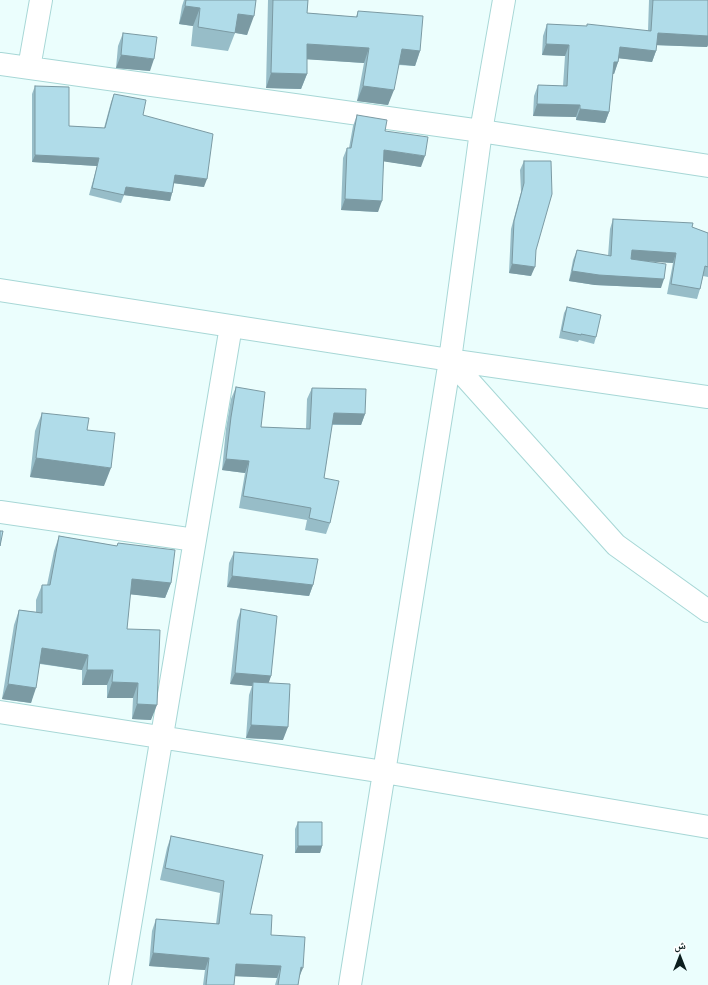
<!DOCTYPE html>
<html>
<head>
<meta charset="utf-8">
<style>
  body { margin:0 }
  #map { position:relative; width:708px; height:985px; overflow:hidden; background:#ebfefd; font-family:"IBM Plex Sans","Noto Naskh Arabic",sans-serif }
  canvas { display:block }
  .north { position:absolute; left:660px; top:937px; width:40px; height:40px; -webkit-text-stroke:3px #fff; paint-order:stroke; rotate:0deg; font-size:11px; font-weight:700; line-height:16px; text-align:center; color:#0b1e1e }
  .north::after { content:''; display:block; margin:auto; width:14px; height:18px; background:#0b1e1e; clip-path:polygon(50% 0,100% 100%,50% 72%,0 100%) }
</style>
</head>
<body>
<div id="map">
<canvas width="708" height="985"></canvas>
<div class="north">ش</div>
</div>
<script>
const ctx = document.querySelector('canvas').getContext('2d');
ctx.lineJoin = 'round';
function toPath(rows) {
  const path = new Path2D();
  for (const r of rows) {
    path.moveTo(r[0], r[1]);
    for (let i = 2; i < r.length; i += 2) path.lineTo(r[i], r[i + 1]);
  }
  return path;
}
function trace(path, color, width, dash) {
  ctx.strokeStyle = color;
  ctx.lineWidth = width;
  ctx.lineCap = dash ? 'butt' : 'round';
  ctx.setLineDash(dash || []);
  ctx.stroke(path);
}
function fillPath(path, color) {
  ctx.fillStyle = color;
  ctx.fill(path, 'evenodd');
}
const minor = toPath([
  [0,64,481,131,708,166],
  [29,68,41,0],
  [0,290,450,360,708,397],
  [450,360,616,545,708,611],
  [0,512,195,540],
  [0,712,384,772,708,827],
  [120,985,231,326],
  [350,985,450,360,481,131,504,0]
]);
trace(minor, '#a7d7d6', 24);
trace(minor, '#fff', 22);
fillPath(toPath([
  [184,0,256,0,247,35,235,33,228,51,191,46,193,26,179,24,182,6],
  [268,0,308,0,307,13,356,17,358,11,420,51,415,66,399,65,388,105,357,101,364,63,307,59,307,74,301,89,266,88],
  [649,0,708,0,708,45,707,47,656,45,656,51,652,62,619,58,618,62,614,74,613,73,609,112,605,123,576,120,576,117,533,116,534,96,538,85,563,86,565,56,542,55,543,36,547,24,648,31],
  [123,33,150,71,116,68,118,46],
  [35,86,69,126,104,128,111,102,114,94,143,115,204,187,174,183,172,193,170,201,124,195,121,203,89,195,97,166,32,162,32,94],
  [357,115,421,167,384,161,378,212,341,210,343,158,347,148,349,148,353,126],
  [524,161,536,250,531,276,509,273,511,229,521,192,520,170],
  [613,219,692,227,708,233,708,277,703,276,700,289,697,299,667,294,673,263,644,261,661,288,595,285,569,281,573,260,577,250,608,256,610,229],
  [567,307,596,337,594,344,579,340,578,342,559,338,564,313],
  [236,387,261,427,306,429,307,399,312,388,365,414,361,425,332,425,324,478,330,523,326,534,305,530,307,520,239,508,245,473,222,470,226,429,231,399],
  [42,413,87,430,104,486,30,477,35,431],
  [59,536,117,546,118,543,171,583,165,598,130,594,127,629,151,720,132,719,133,698,107,698,107,685,82,685,82,670,40,664,31,703,2,699,14,625,19,610,36,612,36,600,42,585,47,585,54,551],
  [234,552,313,585,309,596,227,587,229,563],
  [241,609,271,676,268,683,283,740,246,738,249,695,252,686,230,684,237,621],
  [298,822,322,846,320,853,295,853,295,829],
  [171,836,263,855,250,914,271,935,299,977,298,985,275,985,277,978,235,976,234,985,203,985,205,970,149,966,152,931,156,919,216,924,220,893,160,880,167,848]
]), '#97bdc8');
fillPath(toPath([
  [185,6,200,8,193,26,179,24],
  [238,14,254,16,247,35,231,32],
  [658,33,708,36,708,45,707,47,653,45],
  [307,44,369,48,364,63,302,59],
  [546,44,569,45,565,56,542,55],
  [620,47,656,51,652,62,616,58],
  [402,49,420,51,415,66,396,64],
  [121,55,154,59,150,71,116,68],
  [614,62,618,62,614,74,610,73],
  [271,73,307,74,301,89,266,88],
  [363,86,394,90,388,105,357,101],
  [537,104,580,105,576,117,533,116],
  [580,109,609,112,605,123,576,120],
  [384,150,425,156,421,167,381,161],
  [35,155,99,158,97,166,32,162],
  [175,175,207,179,204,187,172,183],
  [126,187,172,193,170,201,123,195],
  [345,199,382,201,378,212,341,210],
  [632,250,676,253,673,263,629,260],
  [512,264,535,267,531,276,509,273],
  [572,271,664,279,661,288,595,285,569,281],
  [334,413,365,414,361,425,330,424],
  [36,458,111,468,104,486,30,477],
  [226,459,249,461,245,473,222,470],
  [232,576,313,585,309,596,227,587],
  [132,579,171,583,165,598,127,594],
  [42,648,88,655,82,670,37,663],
  [87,670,113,670,107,685,82,685],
  [235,673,271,676,267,688,253,682,252,686,230,684],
  [112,682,138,683,133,698,107,698],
  [8,684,36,688,31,703,2,699],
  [137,704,157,705,151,720,132,719],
  [251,725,288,727,283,740,246,738],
  [298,846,322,846,320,853,295,853],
  [153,953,209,958,205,970,149,966],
  [236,964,281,966,277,978,231,976],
  [301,967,303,968,298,980]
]), '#7b9aa3');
const building = toPath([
  [186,0,256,0,254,16,238,14,235,33,198,27,200,8,185,6,186,0],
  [273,0,308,0,307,13,357,17,358,11,423,16,420,51,402,49,394,90,363,86,369,48,307,44,307,74,271,73,273,0],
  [653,0,708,0,708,36,658,33,656,51,620,47,618,62,614,62,609,112,580,109,580,105,537,104,538,85,567,86,569,45,546,44,547,24,587,26,587,24,651,31,653,0],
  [123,33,157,37,154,59,121,55,123,33],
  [35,86,69,87,69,126,105,128,114,94,146,100,143,115,213,134,207,179,175,175,172,193,126,187,124,195,92,188,99,158,35,155,35,86],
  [357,115,387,120,385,131,428,137,425,156,384,150,382,201,345,199,347,148,351,148,357,115],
  [524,161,551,161,552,194,536,250,535,267,512,264,514,221,524,183,524,161],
  [613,219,693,223,692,227,708,233,708,267,705,266,700,289,671,284,676,253,632,250,631,259,666,264,664,279,599,275,572,271,577,250,611,256,613,219],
  [567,307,601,315,596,337,581,334,581,335,562,331,567,307],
  [236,387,265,392,261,427,310,429,312,388,366,389,365,414,334,413,324,478,339,481,330,523,309,518,311,508,243,496,249,461,226,459,231,417,236,387],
  [42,413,89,418,87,430,115,433,111,468,36,458,42,413],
  [0,531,3,531,0,546,0,531],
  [59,536,117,546,118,543,175,550,171,583,132,579,127,629,160,630,157,705,137,704,138,683,112,682,113,670,87,670,88,655,42,648,36,688,8,684,19,610,42,613,42,585,50,585,59,536],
  [234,552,318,559,313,585,232,576,234,552],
  [241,609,277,616,271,676,235,673,241,609],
  [253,682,290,684,288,727,251,725,253,682],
  [298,822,322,822,322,846,298,846,298,822],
  [171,836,263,855,250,914,272,915,271,935,305,937,303,968,301,967,298,985,278,985,281,966,236,964,234,985,206,985,209,958,153,953,156,919,219,924,224,881,165,868,171,836]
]);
fillPath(building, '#b0dce9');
trace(building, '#7b9aa3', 1);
</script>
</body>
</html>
